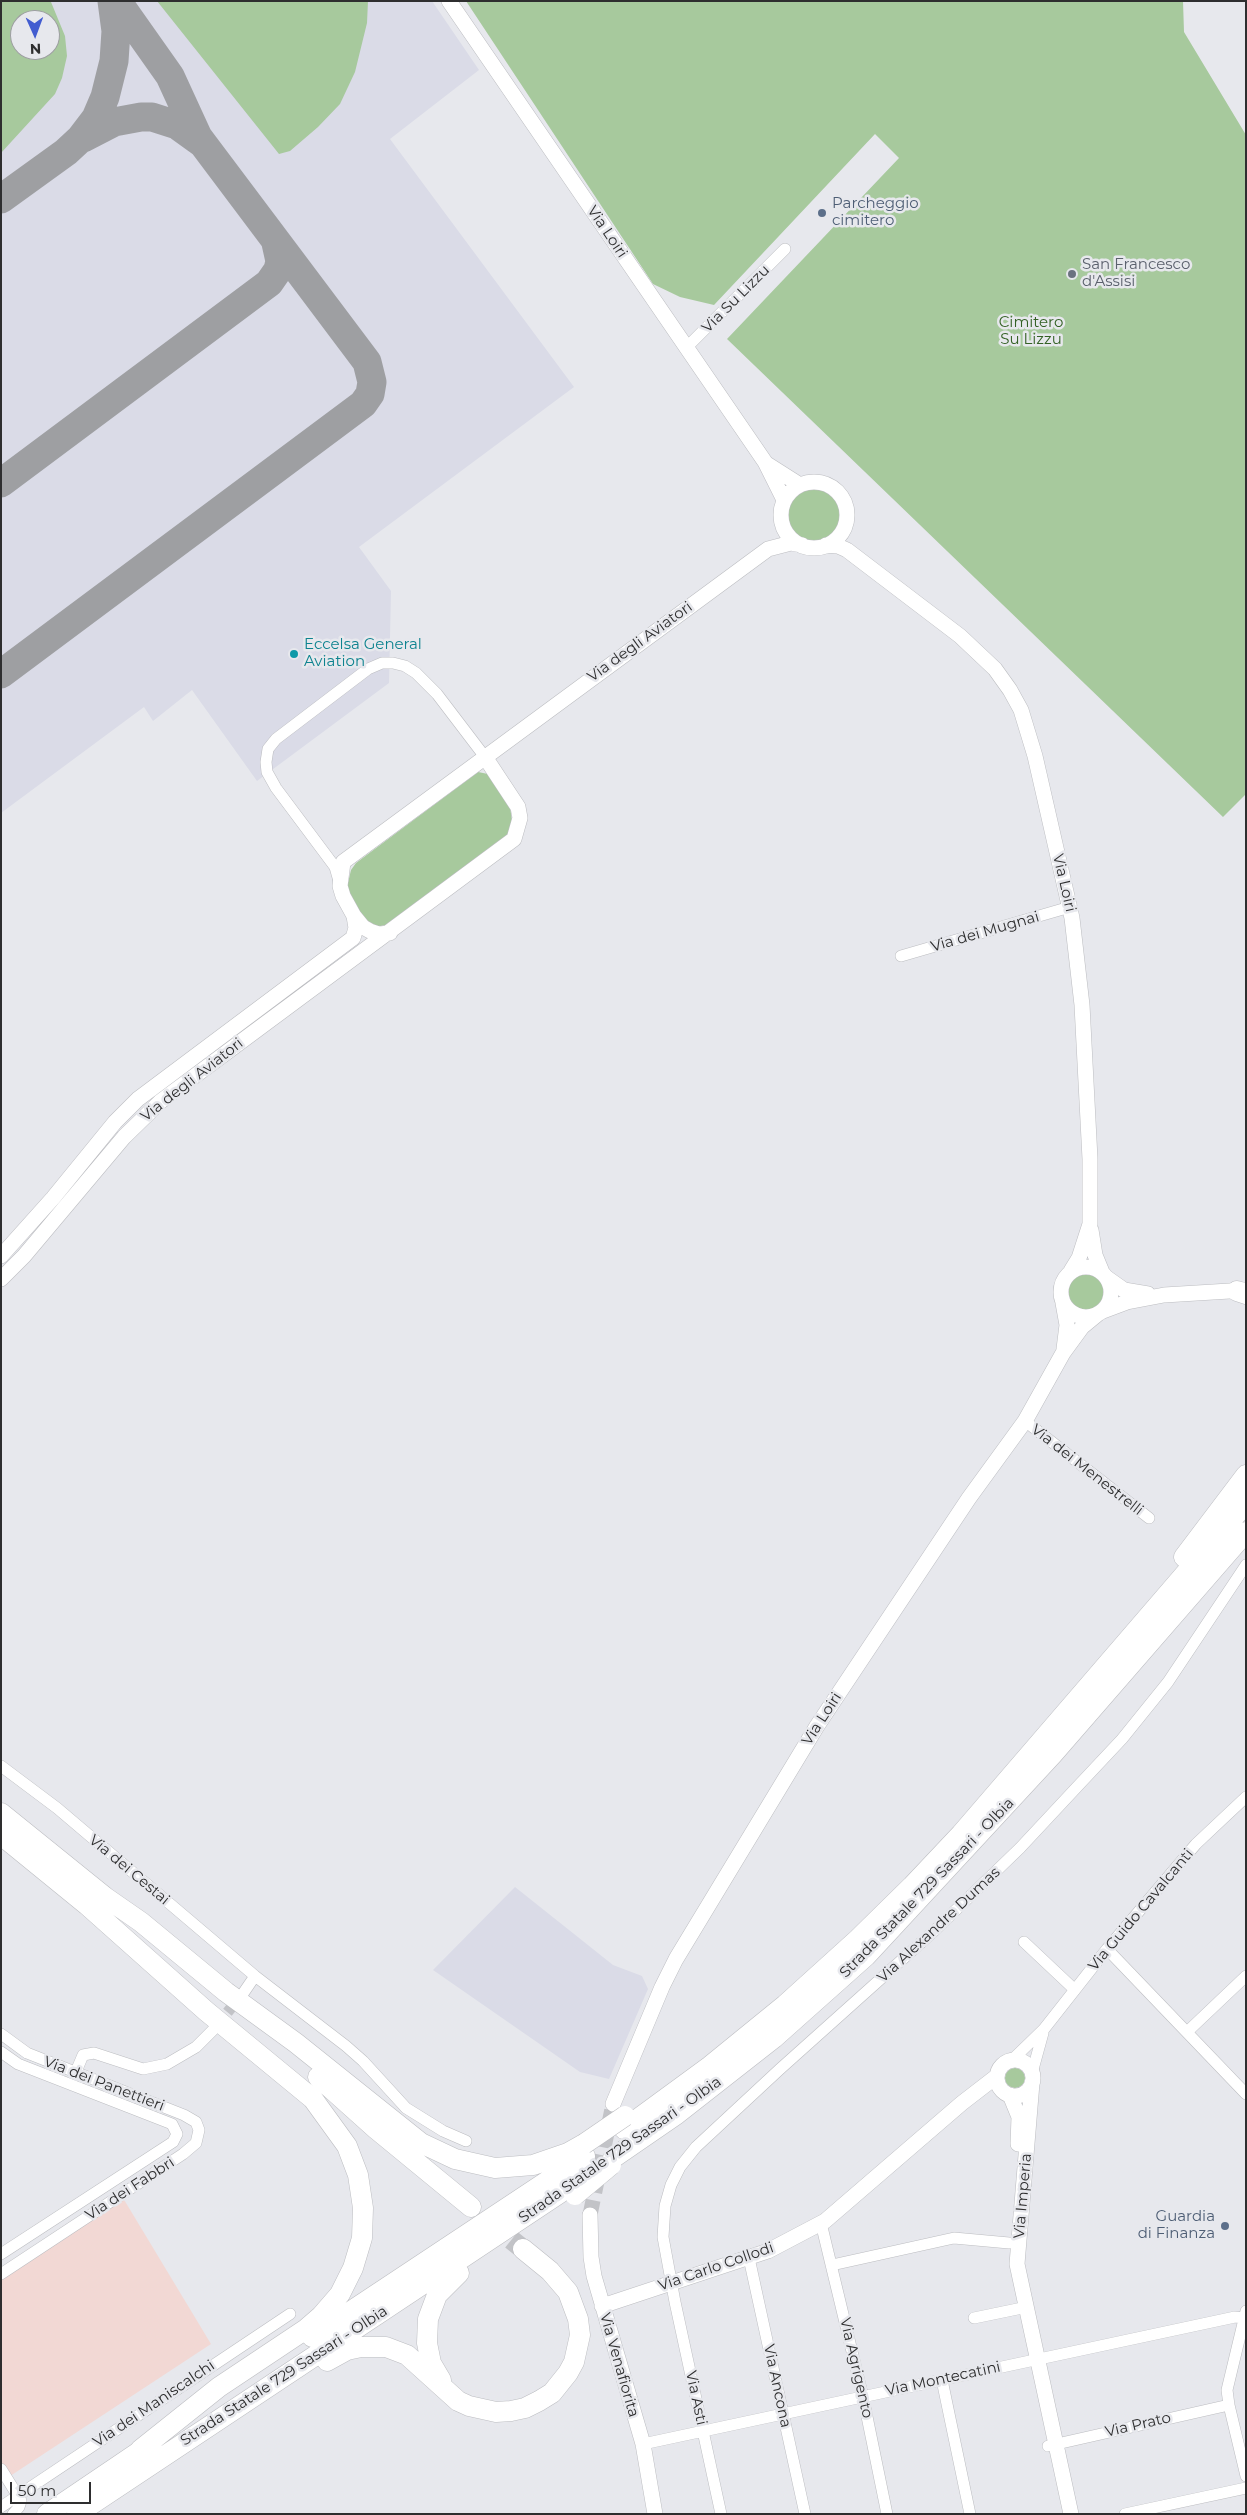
<!DOCTYPE html>
<html>
<head>
<meta charset="utf-8">
<style>
  body { margin:0 }
  #map { position:relative; width:1247px; height:2515px; overflow:hidden; background:#e7e8ed; font-family:Montserrat,sans-serif }
  canvas { display:block }
  .frame { position:absolute; inset:0; border:2px solid #2e2e2f; pointer-events:none }
  .north { position:absolute; left:10px; top:10px; width:50px; height:50px; box-sizing:border-box; background:#e7e8ed; border:1px solid #9d9ea1; border-radius:50%; rotate:178deg; font-size:14px; font-weight:700; line-height:20px; text-align:center; color:#2e2e2f }
  .north::after { content:''; display:block; margin:auto; width:18px; height:22px; background:#435dd0; clip-path:polygon(50% 0,100% 100%,50% 72%,0 100%) }
  .scale { position:absolute; left:10px; top:2482px; width:81px; height:22px; box-sizing:border-box; border:2px solid #2e2e2f; border-top:0; padding-left:6px; font-size:15px; line-height:18px; white-space:nowrap; color:#2e2e2f; -webkit-text-stroke:4px #e7e8ed; paint-order:stroke }
</style>
</head>
<body>
<div id="map">
<canvas width="1247" height="2515"></canvas>
<div class="frame"></div>
<div class="north">N</div>
<div class="scale">50 m</div>
</div>
<script>
const ctx = document.querySelector('canvas').getContext('2d');
ctx.lineJoin = 'round';
function fillPath(path, color) {
  ctx.fillStyle = color;
  ctx.fill(path, 'evenodd');
}
function toPath(rows) {
  const path = new Path2D();
  for (const r of rows) {
    if (r.length === 3) {
      path.moveTo(r[0] + r[2], r[1]);
      path.arc(r[0], r[1], r[2], 0, 2 * Math.PI);
      continue;
    }
    path.moveTo(r[0], r[1]);
    for (let i = 2; i < r.length; i += 2) path.lineTo(r[i], r[i + 1]);
  }
  return path;
}
function trace(path, color, width, dash) {
  ctx.strokeStyle = color;
  ctx.lineWidth = width;
  ctx.lineCap = dash ? 'butt' : 'round';
  ctx.setLineDash(dash || []);
  ctx.stroke(path);
}
function write(font, color, halo, rows, align = 'center') {
  ctx.font = font + ' Montserrat,sans-serif';
  ctx.lineWidth = 5;
  ctx.setLineDash([]);
  ctx.textBaseline = 'middle';
  ctx.strokeStyle = halo;
  ctx.fillStyle = color;
  for (const [text, x, y, turn = 0] of rows) {
    ctx.save();
    ctx.translate(x, y);
    ctx.rotate((+turn || 0) * Math.PI / 180);
    ctx.textAlign = isNaN(turn) ? turn : align;
    if (halo) ctx.strokeText(text, 0, 0);
    ctx.fillText(text, 0, 0);
    ctx.restore();
  }
}
fillPath(toPath([
  [123,2198,211,2344,1,2482,1,2278]
]), '#f2d8d4');
fillPath(toPath([
  [1,1,432,1,479,70,390,139,574,387,359,547,391,591,389,683,257,781,192,690,153,721,144,707,1,813],
  [20,20,50,20,50,50,20,50],
  [515,1887,613,1965,642,1976,648,1989,609,2079,580,2072,433,1970]
]), '#dadbe7');
fillPath(toPath([
  [1,1,51,2,65,36,67,56,62,78,55,94,1,153],
  [20,20,50,20,50,50,20,50],
  [157,1,368,1,367,23,355,72,340,104,318,127,290,151,279,154],
  [466,1,1183,1,1184,32,1246,135,1246,794,1223,817,727,339,899,158,875,134,714,305,680,297,653,284],
  [814,515,26],
  [478,772,488,774,510,806,512,821,508,835,386,925,375,927,364,919,350,896,347,887,351,870,356,863],
  [1086,1292,20],
  [1015,2078,10]
]), '#a7c99d');
trace(toPath([
  [83,138,114,122,141,117,152,117,177,125,202,143],
  [1,199,66,152,80,139,96,118,105,97,114,61,116,31,112,1],
  [1,483,269,283,278,270,280,261,276,243],
  [1,674,363,404,370,394,372,382,367,362,198,137,170,76,117,1]
]), '#9e9fa2', 29);
trace(toPath([
  [217,2025,240,1997]
]), '#c2c3c7', 11, [11, 5.5]);
trace(toPath([
  [590,2215,613,2104]
]), '#c2c3c7', 15, [15, 8]);
trace(toPath([
  [488,2221,523,2249]
]), '#c2c3c7', 20, [20, 10]);
const street = toPath([
  [686,348,785,249],
  [339,881,335,867,276,788,267,772,266,762,268,749,276,739,368,669,382,663,393,663,405,666,416,673,437,694,485,757],
  [901,956,1070,907],
  [1025,1421,1149,1518],
  [1,1766,57,1808,255,1976,346,2046,363,2061,406,2108,443,2131,466,2141],
  [1024,1942,1075,1990],
  [1107,1949,1246,2094],
  [242,1995,255,1976],
  [1187,2032,1246,1976],
  [1,2034,27,2053,184,2115,196,2122,199,2130,196,2143,183,2154,1,2274],
  [1,2052,18,2064,172,2124,177,2134,173,2142,1,2254],
  [1012,2060,1044,2029,1107,1949,1196,1844,1246,1797],
  [1032,2073,1043,2033],
  [75,2074,83,2055,94,2053,143,2069,167,2064,196,2047,213,2030],
  [821,2223,863,2397,887,2514],
  [749,2258,805,2514],
  [832,2265,954,2238,1009,2243],
  [1246,2311,1227,2390,1229,2405,1246,2476],
  [974,2318,1027,2307],
  [942,2380,970,2514],
  [643,2444,1235,2317,1244,2318],
  [1048,2446,1229,2405],
  [1,2469,21,2501,19,2507,13,2514],
  [1,2507,290,2314],
  [721,2514,675,2302,663,2237,665,2206,671,2185,680,2167,696,2147,780,2069,933,1932,1020,1848,1076,1788,1122,1739,1168,1682,1246,1565],
  [1125,2514,1246,2488]
]);
const secondary = toPath([
  [449,1,765,462,784,500],
  [767,464,800,485],
  [814,515,33],
  [826,545,838,546,847,550,960,636,995,669,1010,690,1021,710,1035,756,1072,918,1082,1005,1090,1159,1090,1224,1079,1258,1071,1271],
  [390,933,379,934,370,931,363,927,354,916,343,896,340,886,343,862,768,549,791,543,802,545],
  [1091,1230,1095,1255,1102,1272],
  [1,1256,53,1198,115,1122,138,1099,353,938,356,928,354,916],
  [1086,1292,25],
  [1107,1278,1124,1290,1148,1294],
  [1,1279,24,1256,124,1137,161,1101,514,839,520,818,518,807,485,757],
  [1063,1303,1067,1325,1064,1349],
  [1103,1311,1127,1302,1164,1295,1246,1290],
  [1015,2078,18],
  [1032,2083,1017,2264,1071,2514],
  [1010,2095,1019,2117,1018,2144],
  [613,2104,662,1987,676,1959,817,1726,969,1498,1025,1421,1063,1353,1082,1327,1099,1313],
  [590,2215,591,2257,594,2276,643,2444,655,2514],
  [602,2306,768,2251,825,2221,962,2103,997,2076]
]);
const highway = toPath([
  [1237,1291,1246,1294],
  [1184,1557,1246,1475],
  [1,1813,105,1897,141,1922,226,1992,296,2043,421,2143,455,2159,495,2168,533,2165,568,2153,584,2144],
  [1,1835,87,1905,206,2011,313,2099,347,2146,358,2175,363,2208,362,2238,353,2268,340,2294,321,2316,306,2329,219,2387,140,2450],
  [318,2077,376,2129,471,2207],
  [624,2129,710,2066,785,2005,858,1939,912,1886,961,1834,1246,1503],
  [613,2158,677,2114,774,2038,866,1956,1053,1754,1246,1532],
  [312,2337,585,2156],
  [327,2361,347,2350,361,2347,386,2347,407,2355,458,2401,469,2406,496,2412,511,2411,525,2408,539,2401,552,2393,568,2373,574,2362,580,2335,578,2319,568,2292,550,2271,523,2249],
  [441,2380,431,2363,427,2343,428,2319,437,2295,459,2273],
  [47,2514,152,2443],
  [77,2514,578,2181]
]);
trace(street, '#bcbdc1', 12);
trace(secondary, '#bcbdc1', 16);
trace(highway, '#bcbdc1', 21);
trace(street, '#fff', 11);
trace(secondary, '#fff', 15);
trace(highway, '#fff', 20);
const highwayBridge = toPath([
  [584,2144,625,2116],
  [575,2195,611,2165]
]);
trace(highwayBridge, '#bcbdc1', 21, []);
trace(highwayBridge, '#fff', 20);
for (const [x, y, r, color] of [
  [822,213,5,"#5c6f8a"],
  [1072,274,5,"#6b7280"],
  [294,654,5,"#0f9aa8"],
  [1225,2226,5,"#5c6f8a"]
]) {
  const dot = new Path2D();
  dot.arc(x, y, r, 0, 2 * Math.PI);
  ctx.fillStyle = color;
  ctx.fill(dot);
  trace(dot, '#e7e8ed', 2);
}
write('15px', '#4e5e75', '#e7e8ed', [
  ["Parcheggio",832,204],
  ["cimitero",832,221],
  ["Guardia",1215,2217,"right"],
  ["di Finanza",1215,2234,"right"]
], 'left');
write('15px', '#2e2e2f', '#e7e8ed', [
  ["Via Loiri",607,232,56],
  ["Via Su Lizzu",736,299,-45],
  ["Via degli Aviatori",640,642,-36],
  ["Via Loiri",1064,883,77],
  ["Via dei Mugnai",985,932,-16],
  ["Via degli Aviatori",192,1080,-38],
  ["Via dei Menestrelli",1087,1470,38],
  ["Via Loiri",822,1719,-57],
  ["Via dei Cestai",129,1870,40],
  ["Strada Statale 729 Sassari - Olbia",927,1888,-46],
  ["Via Guido Cavalcanti",1141,1910,-50],
  ["Via Alexandre Dumas",939,1925,-43],
  ["Via dei Panettieri",104,2084,21],
  ["Strada Statale 729 Sassari - Olbia",620,2150,-35],
  ["Via dei Fabbri",130,2189,-33],
  ["Via Imperia",1023,2196,-85],
  ["Via Carlo Collodi",716,2267,-19],
  ["Via Venafiorita",619,2365,74],
  ["Via Agrigento",856,2368,77],
  ["Strada Statale 729 Sassari - Olbia",284,2376,-33],
  ["Via Montecatini",943,2379,-12],
  ["Via Ancona",777,2386,78],
  ["Via Asti",696,2398,78],
  ["Via dei Maniscalchi",154,2404,-34],
  ["Via Prato",1138,2425,-13]
]);
write('15px', '#5b616d', '#e7e8ed', [
  ["San Francesco",1082,265],
  ["d'Assisi",1082,282]
], 'left');
write('15px', '#336124', '#e7e8ed', [
  ["Cimitero",1031,323],
  ["Su Lizzu",1031,340]
]);
write('15px', '#0d838f', '#e7e8ed', [
  ["Eccelsa General",304,645],
  ["Aviation",304,662]
], 'left');
</script>
</body>
</html>
